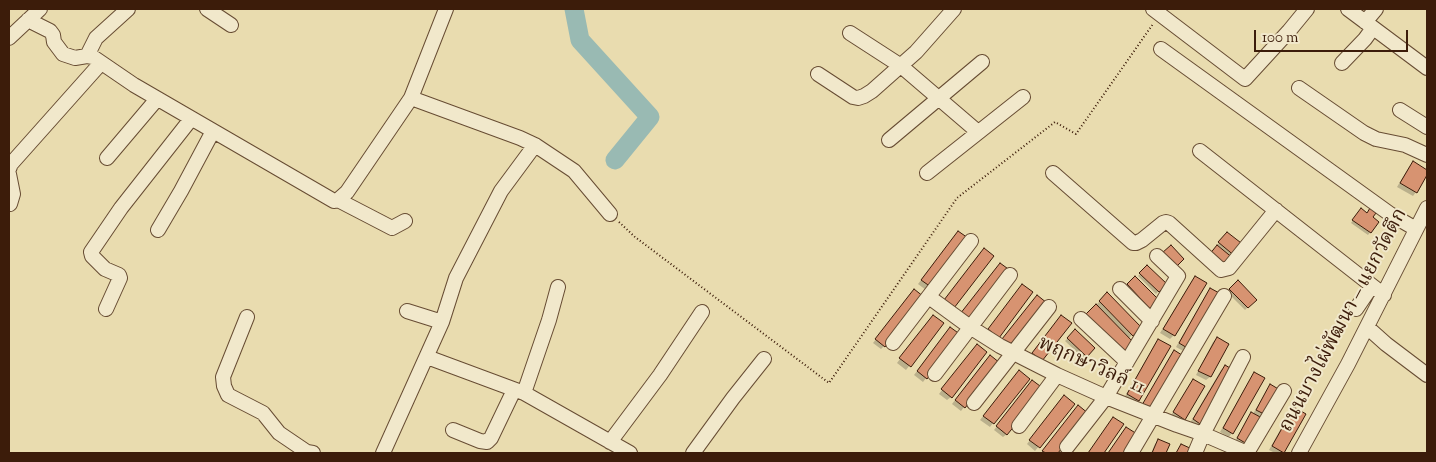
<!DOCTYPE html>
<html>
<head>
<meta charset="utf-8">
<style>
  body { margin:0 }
  #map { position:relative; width:1436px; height:462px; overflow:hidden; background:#e9dcaf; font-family:"Sorts Mill Goudy",serif }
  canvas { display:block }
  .frame { position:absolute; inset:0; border:10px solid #3c1c0a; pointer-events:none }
  .scale { position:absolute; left:1254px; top:30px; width:154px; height:22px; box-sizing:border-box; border:2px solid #3c1c0a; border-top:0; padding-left:6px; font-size:15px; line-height:18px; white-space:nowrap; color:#3c1c0a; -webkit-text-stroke:4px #f1e8cb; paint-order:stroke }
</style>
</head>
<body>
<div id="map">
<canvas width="1436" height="462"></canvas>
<div class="frame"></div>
<div class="scale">100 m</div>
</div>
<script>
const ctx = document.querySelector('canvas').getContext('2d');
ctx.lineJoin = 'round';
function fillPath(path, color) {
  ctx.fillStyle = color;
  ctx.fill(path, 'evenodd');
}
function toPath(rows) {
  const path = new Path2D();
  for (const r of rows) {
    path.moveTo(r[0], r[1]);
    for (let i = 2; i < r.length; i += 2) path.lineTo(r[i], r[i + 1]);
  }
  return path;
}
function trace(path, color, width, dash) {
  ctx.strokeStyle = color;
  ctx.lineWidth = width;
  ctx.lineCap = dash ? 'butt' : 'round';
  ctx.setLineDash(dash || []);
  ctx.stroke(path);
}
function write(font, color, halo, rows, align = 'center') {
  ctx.font = font + ' "Sorts Mill Goudy","Noto Serif Thai",serif';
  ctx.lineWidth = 4;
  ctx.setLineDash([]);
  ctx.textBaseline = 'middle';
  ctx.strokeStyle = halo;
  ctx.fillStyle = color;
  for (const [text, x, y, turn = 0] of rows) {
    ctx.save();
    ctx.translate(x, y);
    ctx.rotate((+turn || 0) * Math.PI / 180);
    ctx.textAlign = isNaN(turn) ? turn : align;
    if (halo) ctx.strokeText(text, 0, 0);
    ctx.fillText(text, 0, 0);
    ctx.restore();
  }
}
fillPath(toPath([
  [1413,163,1427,171,1427,173,1416,192,1413,196,1397,187,1409,167],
  [1359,212,1371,217,1378,222,1368,235,1351,223],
  [1227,234,1243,246,1232,259,1217,245],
  [955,236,926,290,918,284],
  [1147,267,1165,284,1156,294,1138,276],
  [1195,277,1174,335,1170,339,1160,333,1192,281],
  [1135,278,1159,302,1149,312,1125,287],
  [1238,282,1255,300,1245,310,1227,292],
  [1211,290,1185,352,1176,347,1207,293],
  [1107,294,1140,327,1128,339,1083,318],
  [910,295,884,346,881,349,873,343],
  [929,320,942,323,906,370,897,363],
  [1075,331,1094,348,1084,359,1065,341],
  [947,333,926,378,923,382,914,375],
  [1217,338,1228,344,1210,377,1206,380,1196,375,1213,342],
  [1159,341,1138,400,1134,404,1124,398,1155,344],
  [973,349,951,397,947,400,939,394],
  [986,360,964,407,961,411,952,404],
  [1225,367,1199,428,1190,423,1221,370],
  [1254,374,1232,433,1229,437,1220,432,1251,378],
  [1015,376,993,423,990,427,980,420],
  [1029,385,1007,434,1003,437,994,430],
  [1190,385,1184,419,1181,423,1170,417],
  [1268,388,1278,390,1244,446,1235,441,1249,416,1253,414],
  [1060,401,1073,404,1035,451,1027,444],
  [1294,409,1283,452,1281,453,1275,453,1269,450,1290,412],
  [1159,440,1169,445,1165,453,1151,453,1155,444]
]), '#0003');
trace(toPath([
  [574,9,580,40,650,117,615,160]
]), '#99bab3', 19);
const building = toPath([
  [1413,161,1427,170,1427,175,1417,193,1400,183,1413,161],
  [1361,208,1367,213,1370,208,1376,213,1373,217,1379,222,1371,233,1352,220,1361,208],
  [958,231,968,238,931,287,921,280,958,231],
  [1227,232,1245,246,1236,257,1218,242,1227,232],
  [1171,245,1184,259,1176,267,1162,253,1171,245],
  [1217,245,1234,259,1226,269,1209,255,1217,245],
  [984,248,994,256,954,308,944,300,984,248],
  [1000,263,1011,271,971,323,960,314,1000,263],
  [1147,265,1167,284,1159,292,1139,273,1147,265],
  [1135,276,1161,302,1152,311,1127,284,1135,276],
  [1195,276,1207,283,1175,336,1163,329,1195,276],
  [1238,280,1257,300,1248,308,1229,289,1238,280],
  [1022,284,1033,292,999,338,988,329,1022,284],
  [1210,288,1221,294,1189,349,1179,343,1210,288],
  [914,289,924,297,885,347,875,339,914,289],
  [1107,292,1141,327,1133,336,1099,301,1107,292],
  [1037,295,1047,303,1013,348,1002,339,1037,295],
  [1096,304,1136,345,1126,355,1086,314,1096,304],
  [933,315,944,323,911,367,899,358,933,315],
  [1061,315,1072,323,1042,361,1032,353,1061,315],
  [950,327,961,335,927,379,917,371,950,327],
  [1075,329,1095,348,1087,357,1067,338,1075,329],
  [1217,337,1229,344,1211,377,1198,371,1217,337],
  [1158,339,1171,346,1139,401,1127,394,1158,339],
  [977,344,987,352,952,398,941,389,977,344],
  [1174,350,1185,357,1153,411,1142,405,1174,350],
  [990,355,1000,363,965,408,955,400,990,355],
  [1225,365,1235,371,1203,426,1193,419,1225,365],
  [1019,370,1030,379,994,424,983,416,1019,370],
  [1254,372,1265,378,1233,434,1223,428,1254,372],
  [1193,379,1205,386,1185,420,1173,412,1193,379],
  [1032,380,1044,389,1007,435,996,426,1032,380],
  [1270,384,1280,390,1266,415,1256,410,1270,384],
  [1064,395,1075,404,1040,448,1029,440,1064,395],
  [1078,405,1089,414,1058,453,1046,453,1042,451,1078,405],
  [1294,407,1306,414,1284,453,1272,446,1294,407],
  [1251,412,1262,418,1247,444,1237,438,1251,412],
  [1113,417,1124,424,1104,453,1088,453,1113,417],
  [1126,427,1137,434,1124,453,1108,453,1126,427],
  [1158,439,1170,444,1166,453,1152,453,1158,439],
  [1181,444,1192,449,1190,453,1176,453,1181,444]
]);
fillPath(building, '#d79371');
trace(building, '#3c1c0a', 1);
const minor = toPath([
  [207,9,231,25],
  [1153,9,1245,79,1289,31,1307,9],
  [1348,9,1427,68],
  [28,20,50,31,53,35,54,42,63,54,75,58,87,56,93,57,134,85,334,201,338,200,347,192,411,98,446,9],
  [1365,22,1376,9],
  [850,33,901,66,978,132],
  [9,38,40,9],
  [1161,49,1390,214,1416,229],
  [87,56,96,38,128,9],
  [1342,63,1365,39,1373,28],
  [818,74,853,97,858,98,864,96,872,91,916,52,954,9],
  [1299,88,1364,133,1376,139,1405,145,1427,155],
  [1400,110,1427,127],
  [889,140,982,62],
  [535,145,574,171,610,214],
  [1200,151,1384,295],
  [107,158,157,99],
  [9,169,11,164,101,63],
  [927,173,1023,97],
  [1053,173,1133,243,1136,243,1142,240,1163,223,1166,222,1169,223,1221,270,1229,268,1276,210],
  [9,174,13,194,10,204],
  [338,200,392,228,405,221],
  [158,230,181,191,213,131],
  [1120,289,1152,321],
  [929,297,970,327,1000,346,1057,375,1106,397,1177,425,1203,434,1247,453],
  [106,309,120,278,119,275,105,269,92,256,91,252,121,208,191,119],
  [1356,309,1371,287],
  [407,311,442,322],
  [247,317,223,377,224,386,228,395,263,413,279,433,307,452,313,453],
  [1081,319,1127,362],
  [1367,327,1386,344,1427,375],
  [893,343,971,241],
  [427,357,524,393,630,453],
  [935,374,1010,275],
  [524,393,549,320,558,287],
  [974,403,1049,307],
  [1019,426,1057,375],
  [453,430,480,441,487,442,491,438,514,390],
  [610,442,660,375,702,312],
  [1067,447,1106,397,1178,276,1157,256],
  [383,453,442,322,456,278,501,191,535,145,520,138,411,98],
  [693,453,733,398,764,359],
  [1131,453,1224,296],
  [1195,453,1203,434,1243,357],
  [1247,453,1284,391],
  [1299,453,1348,364,1427,208]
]);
trace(minor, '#674c33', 16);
trace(toPath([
  [619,222,635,237,829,383,957,198,1055,122,1076,134,1153,24]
]), '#3c1c0a', 2, [1, 2.5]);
trace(minor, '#f1e8cb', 14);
write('20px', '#3c1c0a', '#f1e8cb', [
  ["ถนนบางไผ่พัฒนา – แยกวัดตึก",1345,321,-62],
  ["พฤกษาวิลล์ 11",1091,367,24]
]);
</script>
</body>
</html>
